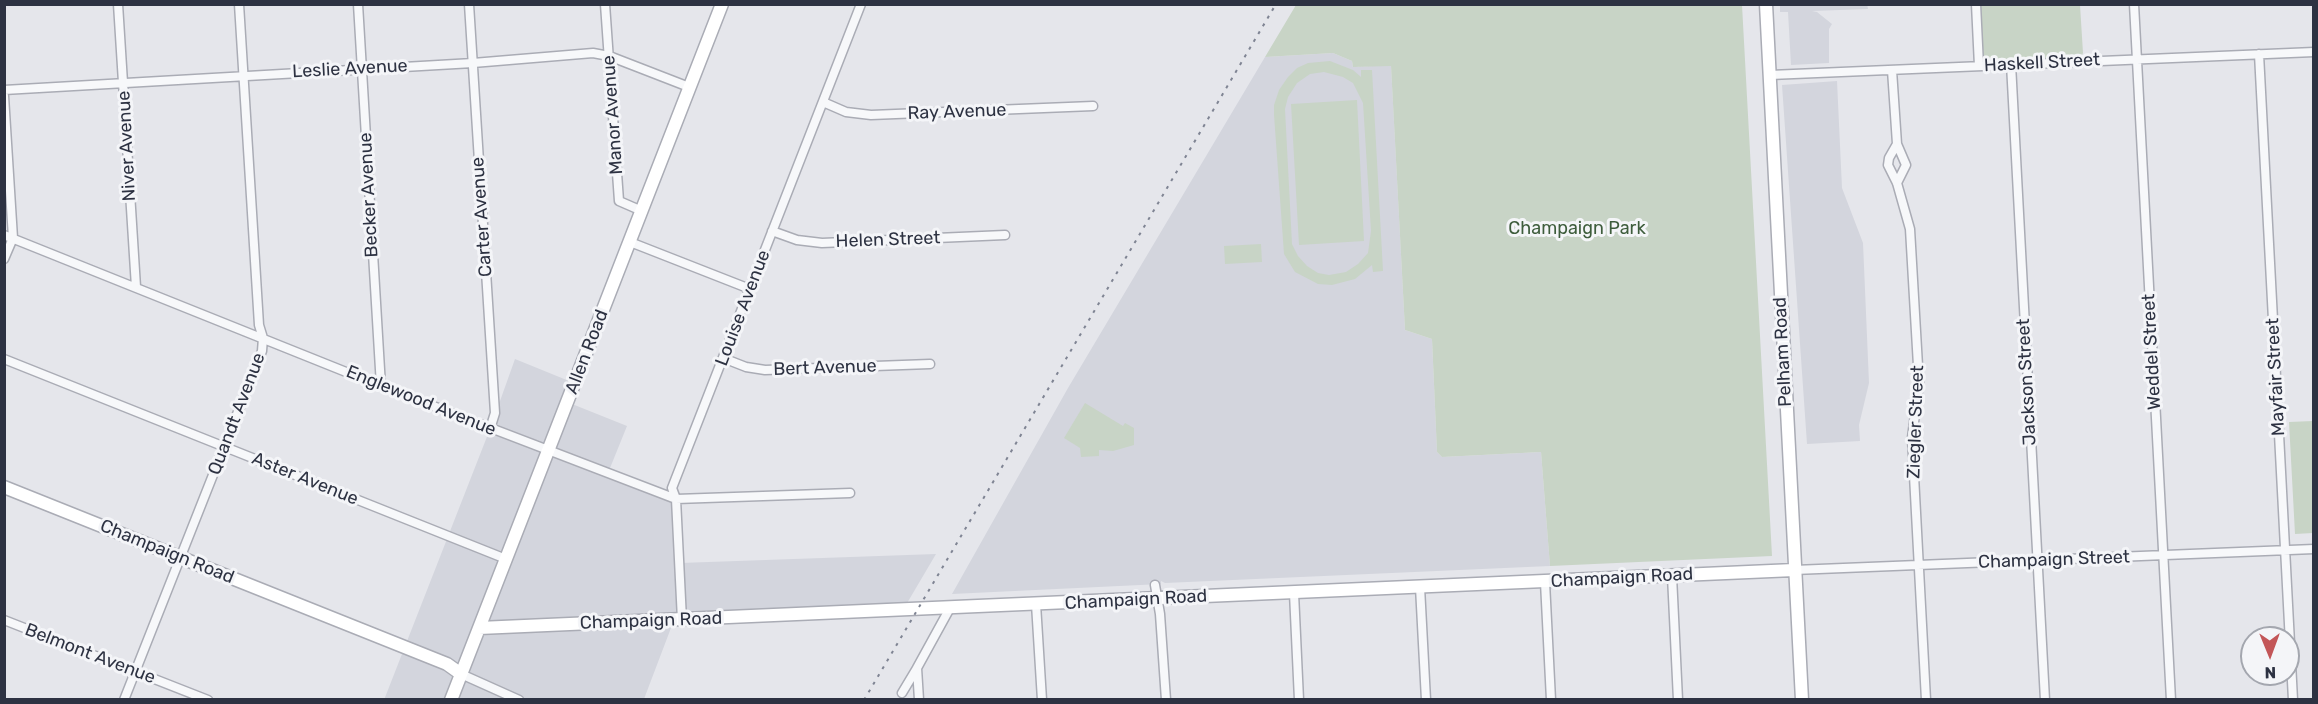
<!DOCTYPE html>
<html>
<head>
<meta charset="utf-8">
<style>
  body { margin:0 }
  #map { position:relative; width:2318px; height:704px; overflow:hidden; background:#e5e6eb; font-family:Rubik,sans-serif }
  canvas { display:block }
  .frame { position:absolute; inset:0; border:6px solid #2d3242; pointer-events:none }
  .north { position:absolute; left:2240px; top:626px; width:60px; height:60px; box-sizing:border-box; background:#f4f5f8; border:2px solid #a4a7af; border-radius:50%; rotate:179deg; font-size:16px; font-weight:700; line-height:24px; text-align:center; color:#2d3242 }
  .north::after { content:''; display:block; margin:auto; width:21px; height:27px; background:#c35658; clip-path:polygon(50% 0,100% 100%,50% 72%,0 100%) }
</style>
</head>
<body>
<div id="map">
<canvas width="2318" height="704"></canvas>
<div class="frame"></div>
<div class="north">N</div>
</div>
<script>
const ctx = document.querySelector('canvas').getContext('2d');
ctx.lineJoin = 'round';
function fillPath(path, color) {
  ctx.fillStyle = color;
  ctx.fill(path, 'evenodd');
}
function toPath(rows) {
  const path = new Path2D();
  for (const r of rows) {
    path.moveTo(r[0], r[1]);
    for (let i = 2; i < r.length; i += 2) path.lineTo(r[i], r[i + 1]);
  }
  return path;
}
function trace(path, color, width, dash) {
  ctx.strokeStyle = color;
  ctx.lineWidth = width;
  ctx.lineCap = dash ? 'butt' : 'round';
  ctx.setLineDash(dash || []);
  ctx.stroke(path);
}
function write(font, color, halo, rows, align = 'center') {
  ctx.font = font + ' Rubik,sans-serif';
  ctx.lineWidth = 6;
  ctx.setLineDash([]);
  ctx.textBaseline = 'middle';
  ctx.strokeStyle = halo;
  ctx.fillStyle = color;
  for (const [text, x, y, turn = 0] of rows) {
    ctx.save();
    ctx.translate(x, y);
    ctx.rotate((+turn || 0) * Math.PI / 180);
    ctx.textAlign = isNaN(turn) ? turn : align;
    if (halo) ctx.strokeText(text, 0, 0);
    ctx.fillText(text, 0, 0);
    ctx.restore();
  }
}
fillPath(toPath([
  [1867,4,1868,9,1812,11,1817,12,1832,24,1829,29,1829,63,1791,65,1788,12,1780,12,1780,5],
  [1333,53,1352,61,1353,67,1391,65,1405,330,1432,339,1437,452,1442,457,1541,452,1550,566,1165,583,1161,581,1161,584,952,594,1068,388,1265,57],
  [1837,81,1842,188,1863,243,1869,383,1859,425,1860,441,1807,444,1782,85],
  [515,359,574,383,567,402,627,426,608,473,676,499,680,563,936,554,903,610,674,620,644,699,384,700,490,429]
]), '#d3d5dd');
fillPath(toPath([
  [1296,5,1742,5,1772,556,1550,566,1541,452,1442,457,1437,452,1432,339,1405,330,1391,66,1353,67,1352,61,1333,53,1265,57],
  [1979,5,2080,5,2083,53,2081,57,1989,61,1984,59,1982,53],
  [1330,61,1353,70,1361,77,1361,70,1372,70,1383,271,1373,272,1372,265,1355,279,1332,285,1318,284,1295,272,1284,254,1274,115,1274,105,1279,90,1288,77,1297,68,1308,63],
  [1324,72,1343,77,1353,83,1363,103,1371,231,1368,253,1358,264,1346,272,1329,275,1318,273,1307,266,1298,256,1292,244,1285,109,1288,97,1297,83,1310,74],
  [1357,100,1364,241,1299,245,1291,104],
  [1261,244,1262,262,1225,264,1224,246],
  [1085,403,1123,426,1125,423,1134,428,1134,445,1113,451,1099,450,1099,456,1081,457,1080,448,1064,438],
  [2313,421,2313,533,2295,534,2289,422]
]), '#c8d4c6');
const street = toPath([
  [118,4,136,287],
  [358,4,381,386],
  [469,4,495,413,490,429],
  [605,4,619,201,642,211],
  [1976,4,1979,66],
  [2134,4,2171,700],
  [2259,54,2293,700],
  [2011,64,2045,700],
  [1892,70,1897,144,1906,165,1897,183],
  [1770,75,2314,52],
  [4,90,473,63,593,53,609,56,689,87],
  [4,96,13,238,4,259],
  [823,102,846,112,871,115,1093,106],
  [1897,144,1889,158,1888,165,1897,183,1910,229,1919,383,1912,438,1926,700],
  [772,231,797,240,822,243,1005,235],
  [4,235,381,386,676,499,850,493],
  [630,242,750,289],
  [723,358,746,367,765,370,930,364],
  [4,359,506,559],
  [1794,570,2314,549],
  [1672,576,1678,700],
  [1545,582,1551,700],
  [1155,585,1160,614,1166,700],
  [1420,587,1426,700],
  [1294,593,1299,700],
  [1036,604,1042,700],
  [4,620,208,700],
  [682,620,676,499,672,488,861,4],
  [461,674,519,700],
  [902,693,917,668],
  [124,700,262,351,263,338,259,325,239,4],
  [919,700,917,668,950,608]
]);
const secondary = toPath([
  [1766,4,1802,700],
  [4,487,447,664,461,674],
  [479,628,1794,570],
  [451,700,722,4]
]);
trace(street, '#aaacb5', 11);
trace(secondary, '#aaacb5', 15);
trace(street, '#f7f8fa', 8);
trace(secondary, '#fff', 12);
trace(toPath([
  [864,700,1276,4]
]), '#7f8493', 2, [3, 6]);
write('18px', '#2d3242', '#f4f5f8', [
  ["Haskell Street",2042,63,-3],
  ["Leslie Avenue",350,69,-3],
  ["Ray Avenue",957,112,-2],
  ["Manor Avenue",613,115,-94],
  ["Niver Avenue",127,146,-93],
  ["Becker Avenue",369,195,-93],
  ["Carter Avenue",482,217,-94],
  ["Helen Street",888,240,-2],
  ["Louise Avenue",743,308,-69],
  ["Allen Road",587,352,-69],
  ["Pelham Road",1783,352,-93],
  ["Weddel Street",2152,352,-93],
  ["Bert Avenue",825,368,-2],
  ["Mayfair Street",2276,377,-93],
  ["Jackson Street",2027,382,-93],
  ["Englewood Avenue",421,401,22],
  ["Quandt Avenue",237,414,-69],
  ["Ziegler Street",1916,422,-88],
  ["Aster Avenue",305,479,22],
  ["Champaign Road",167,552,22],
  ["Champaign Street",2054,560,-2],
  ["Champaign Road",1622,578,-3],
  ["Champaign Road",1136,600,-3],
  ["Champaign Road",651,621,-2],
  ["Belmont Avenue",90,654,21]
]);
write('18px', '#3e5d3c', '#f4f5f8', [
  ["Champaign Park",1577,229]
]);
</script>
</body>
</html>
